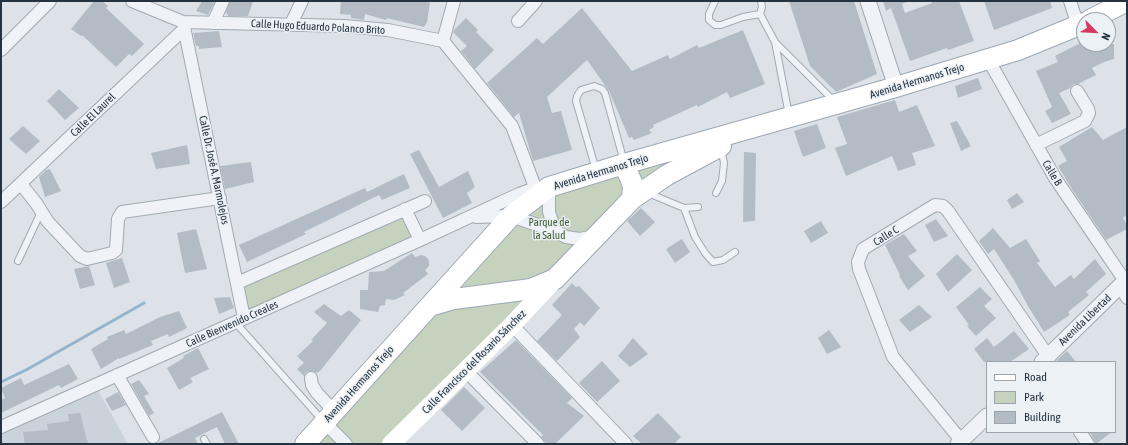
<!DOCTYPE html>
<html>
<head>
<meta charset="utf-8">
<style>
  body { margin:0 }
  #map { position:relative; width:1128px; height:445px; overflow:hidden; background:#dce2e8; font-family:"Asap Condensed",sans-serif }
  canvas { display:block }
  .frame { position:absolute; inset:0; border:2px solid #25323f; pointer-events:none }
  .legend { position:absolute; left:986px; top:361px; width:130px; height:72px; box-sizing:border-box; background:#ecf1f5; border:1px solid #9ca5ac; margin:0; padding:5px 7px; list-style:none; font-size:12px; color:#25323f }
  .legend li { display:flex; align-items:center; gap:8px; height:20px }
  .legend b { width:20px; border:1px solid #9ca5ac }
  .north { position:absolute; left:1076px; top:12px; width:40px; height:40px; box-sizing:border-box; background:#ecf1f5; border:1px solid #9ca5ac; border-radius:50%; rotate:114deg; font-size:11px; font-weight:700; line-height:16px; text-align:center; color:#25323f }
  .north::after { content:''; display:block; margin:auto; width:14px; height:18px; background:#d73762; clip-path:polygon(50% 0,100% 100%,50% 72%,0 100%) }
</style>
</head>
<body>
<div id="map">
<canvas width="1128" height="445"></canvas>
<div class="frame"></div>
<ul class="legend">
<li><b style="height:5px;background:#fff"></b>Road</li>
<li><b style="height:11px;background:#c5d2bd"></b>Park</li>
<li><b style="height:11px;background:#b3bcc5"></b>Building</li>
</ul>
<div class="north">N</div>
</div>
<script>
const ctx = document.querySelector('canvas').getContext('2d');
ctx.lineJoin = 'round';
function fillPath(path, color) {
  ctx.fillStyle = color;
  ctx.fill(path, 'evenodd');
}
function toPath(rows) {
  const path = new Path2D();
  for (const r of rows) {
    path.moveTo(r[0], r[1]);
    for (let i = 2; i < r.length; i += 2) path.lineTo(r[i], r[i + 1]);
  }
  return path;
}
function trace(path, color, width, dash) {
  ctx.strokeStyle = color;
  ctx.lineWidth = width;
  ctx.lineCap = dash ? 'butt' : 'round';
  ctx.setLineDash(dash || []);
  ctx.stroke(path);
}
function write(font, color, halo, rows, align = 'center') {
  ctx.font = font + ' "Asap Condensed",sans-serif';
  ctx.lineWidth = 3;
  ctx.setLineDash([]);
  ctx.textBaseline = 'middle';
  ctx.strokeStyle = halo;
  ctx.fillStyle = color;
  for (const [text, x, y, turn = 0] of rows) {
    ctx.save();
    ctx.translate(x, y);
    ctx.rotate((+turn || 0) * Math.PI / 180);
    ctx.textAlign = isNaN(turn) ? turn : align;
    if (halo) ctx.strokeText(text, 0, 0);
    ctx.fillText(text, 0, 0);
    ctx.restore();
  }
}
fillPath(toPath([
  [95,385,128,444,1,444,1,427]
]), '#cad2da');
fillPath(toPath([
  [746,130,667,175,391,444,305,444,511,216,491,216,519,194],
  [407,209,420,240,244,318,237,283]
]), '#c5d2bd');
trace(toPath([
  [1,382,26,370,144,303]
]), '#94b5cb', 3);
fillPath(toPath([
  [94,1,102,1,108,6,106,8,144,44,132,56,129,54,116,67,82,35,81,36,71,29],
  [202,1,215,1,208,15,196,11],
  [230,1,253,1,248,16,228,16,226,12],
  [341,1,424,1,430,3,427,22,424,27,387,18,386,20,365,14,364,20,351,18,351,15,340,14],
  [789,1,854,1,877,74,836,92,810,66],
  [883,1,909,1,902,4,905,13,932,3,932,1,959,1,974,41,948,50,947,48,910,61,891,8,886,11],
  [984,1,1050,1,1052,8,994,30],
  [582,8,632,71,668,55,670,59,697,45,699,48,743,30,765,84,730,98,727,92,698,107,697,105,653,125,654,127,649,130,652,133,634,140,632,137,629,138,609,91,587,60,547,97,552,113,561,111,572,150,533,161,519,113,514,117,487,83,537,38,543,44],
  [466,18,478,30,476,32,494,50,475,69,461,51,467,46,453,32,454,30],
  [219,31,222,47,199,49,199,46,196,46,193,33],
  [1084,41,1084,44,1114,44,1114,59,1104,62,1092,68,1096,75,1078,84,1073,84,1070,88,1059,93,1071,114,1052,123,1045,111,1052,107,1036,71,1058,62,1055,56],
  [978,78,982,89,958,98,955,86],
  [59,89,79,108,65,120,47,101],
  [895,100,899,112,917,105,935,146,912,153,916,165,898,171,892,156,846,176,835,148,847,144,837,117],
  [957,121,971,146,961,151,950,123],
  [817,124,826,148,803,157,794,131],
  [23,126,40,141,26,154,9,139],
  [1092,127,1103,140,1127,127,1127,215,1123,218,1127,225,1127,229,1106,240,1070,186,1058,166,1067,161,1059,147],
  [187,145,190,164,156,169,151,153],
  [419,150,439,187,468,171,475,187,467,193,472,203,443,218,410,154],
  [744,152,756,153,755,221,743,222],
  [251,162,254,182,225,189,220,166],
  [50,169,61,191,45,197,39,177,46,170],
  [404,174,410,188,382,200,379,195,304,232,306,234,247,262,239,245,365,188,367,192],
  [1017,193,1024,202,1012,209,1007,200],
  [641,208,655,222,640,236,627,221],
  [936,219,948,236,934,242,925,225],
  [821,221,828,233,811,243,804,231],
  [993,228,1010,248,1026,239,1040,261,1037,263,1055,287,1071,275,1074,279,1095,259,1106,274,1086,292,1089,295,1068,312,1070,315,1044,332,1028,306,1014,280,994,249,988,254,979,241],
  [196,229,207,269,185,273,177,233],
  [904,234,917,251,908,256,925,276,908,290,899,276,900,275,885,245],
  [682,239,690,252,675,263,666,249],
  [412,253,415,257,421,255,425,256,429,260,429,266,425,270,428,274,403,293,405,295,394,300,386,299,385,305,380,306,378,312,360,309,360,290,368,290,369,272,384,271],
  [957,254,972,270,948,292,936,274],
  [122,258,130,282,114,288,106,263],
  [89,266,95,285,80,289,74,269],
  [572,283,576,287,579,286,600,308,584,326,580,322,574,329,580,337,557,361,537,341,562,315,552,305],
  [980,287,992,299,984,306,996,318,976,336,967,326,969,325,956,307],
  [230,297,234,308,219,314,214,298],
  [324,304,341,316,349,310,361,320,320,371,317,373,313,371,310,371,306,372,304,376,297,369,304,363,297,356,313,341,311,340,327,323,314,312],
  [919,305,932,317,910,332,899,320],
  [179,311,187,328,169,337,168,334,151,341,153,345,119,359,119,358,101,369,91,349,108,339,107,337,124,330,126,334,160,317],
  [829,330,841,347,827,354,818,338],
  [1014,331,1029,349,1010,362,984,362,974,349,987,338,994,347],
  [633,338,648,354,630,367,618,356],
  [516,340,572,398,567,403,584,416,555,444,547,444,541,437,543,435,480,372],
  [198,348,209,369,190,378,193,382,179,390,167,368,184,358,183,356],
  [1067,351,1076,362,1055,362],
  [602,361,620,381,597,402,579,383],
  [69,364,78,379,61,388,59,385,1,413,1,400,5,398,1,388,21,378,24,385],
  [139,380,149,394,144,396,154,413,149,416,131,384],
  [464,387,485,408,462,431,441,410],
  [118,392,126,405,112,411,105,399],
  [222,412,239,444,225,444,217,427,195,438,198,444,156,444],
  [80,413,88,444,25,444,23,432,48,430,47,424,69,421,68,414],
  [658,413,681,437,674,444,642,444,633,436],
  [1090,432,1112,432,1096,444]
]), '#b3bcc5');
const service = toPath([
  [715,1,709,14,709,20,715,25,721,25,743,17,760,14],
  [761,1,762,7,760,14,775,42,834,101],
  [775,42,789,115],
  [596,170,576,101,577,96,581,90,594,86,602,89,605,93,624,162],
  [648,193,684,208,698,207],
  [716,193,722,181,724,163,721,148],
  [684,208,695,237,705,253,713,262,723,260,735,252],
  [18,261,41,212],
  [235,322,323,421],
  [204,439,207,444]
]);
const minor = toPath([
  [132,1,183,22,344,26,388,30,443,41,512,126,538,195],
  [1070,1,1078,26],
  [518,21,536,1],
  [183,22,244,318],
  [213,23,223,1],
  [291,24,302,1],
  [443,41,454,1],
  [1,50,50,1],
  [988,59,1055,178,1125,281],
  [1036,145,1085,121,1089,113,1088,109,1077,91],
  [21,184,36,203,48,222,80,256,87,259,112,253,116,250,118,219,122,212,220,198],
  [1,202,184,29],
  [405,209,420,240],
  [476,217,511,216,555,231],
  [237,283,425,201],
  [1120,285,1127,298],
  [512,325,626,444],
  [466,371,538,444],
  [117,375,153,437],
  [311,378,312,385,317,393,334,411],
  [324,422,346,444],
  [1,427,420,240,519,194,535,188,549,187,549,212,555,231,566,237,580,239,595,236],
  [1080,432,1088,444],
  [964,444,893,357,859,269,858,262,863,249,935,205,943,206,948,211,1048,356]
]);
const tertiary = toPath([
  [868,1,896,87],
  [1042,362,1127,279],
  [958,444,987,416]
]);
const primary = toPath([
  [1090,20,1127,1],
  [624,164,633,185,632,199],
  [430,306,454,299,531,289,555,279,632,199,667,175,721,146],
  [305,444,511,216,549,187,624,164,896,87,1018,50,1084,23]
]);
trace(service, '#a1aab2', 8);
trace(minor, '#a1aab2', 14);
trace(tertiary, '#a1aab2', 17);
trace(primary, '#9ba8b4', 22);
trace(service, '#eff2f6', 6);
trace(minor, '#eff2f6', 12);
trace(tertiary, '#eff2f6', 15);
trace(toPath([
  [391,444,512,325,555,279]
]), '#fff', 18);
trace(primary, '#fff', 20);
write('11px', '#25323f', '#ecf1f5', [
  ["Calle Hugo Eduardo Polanco Brito",318,27,3],
  ["Avenida Hermanos Trejo",917,81,-17],
  ["Calle El Laurel",93,115,-44],
  ["Calle Dr. José A. Marmolejos",214,170,78],
  ["Avenida Hermanos Trejo",601,172,-17],
  ["Calle B",1052,173,59],
  ["Calle C",886,236,-32],
  ["Avenida Libertad",1085,320,-44],
  ["Calle Bienvenido Creales",232,324,-24],
  ["Calle Francisco del Rosario Sánchez",474,362,-45],
  ["Avenida Hermanos Trejo",359,384,-48]
]);
write('11px', '#3e5c31', '#ecf1f5', [
  ["Parque de",549,223],
  ["la Salud",549,236]
]);
</script>
</body>
</html>
